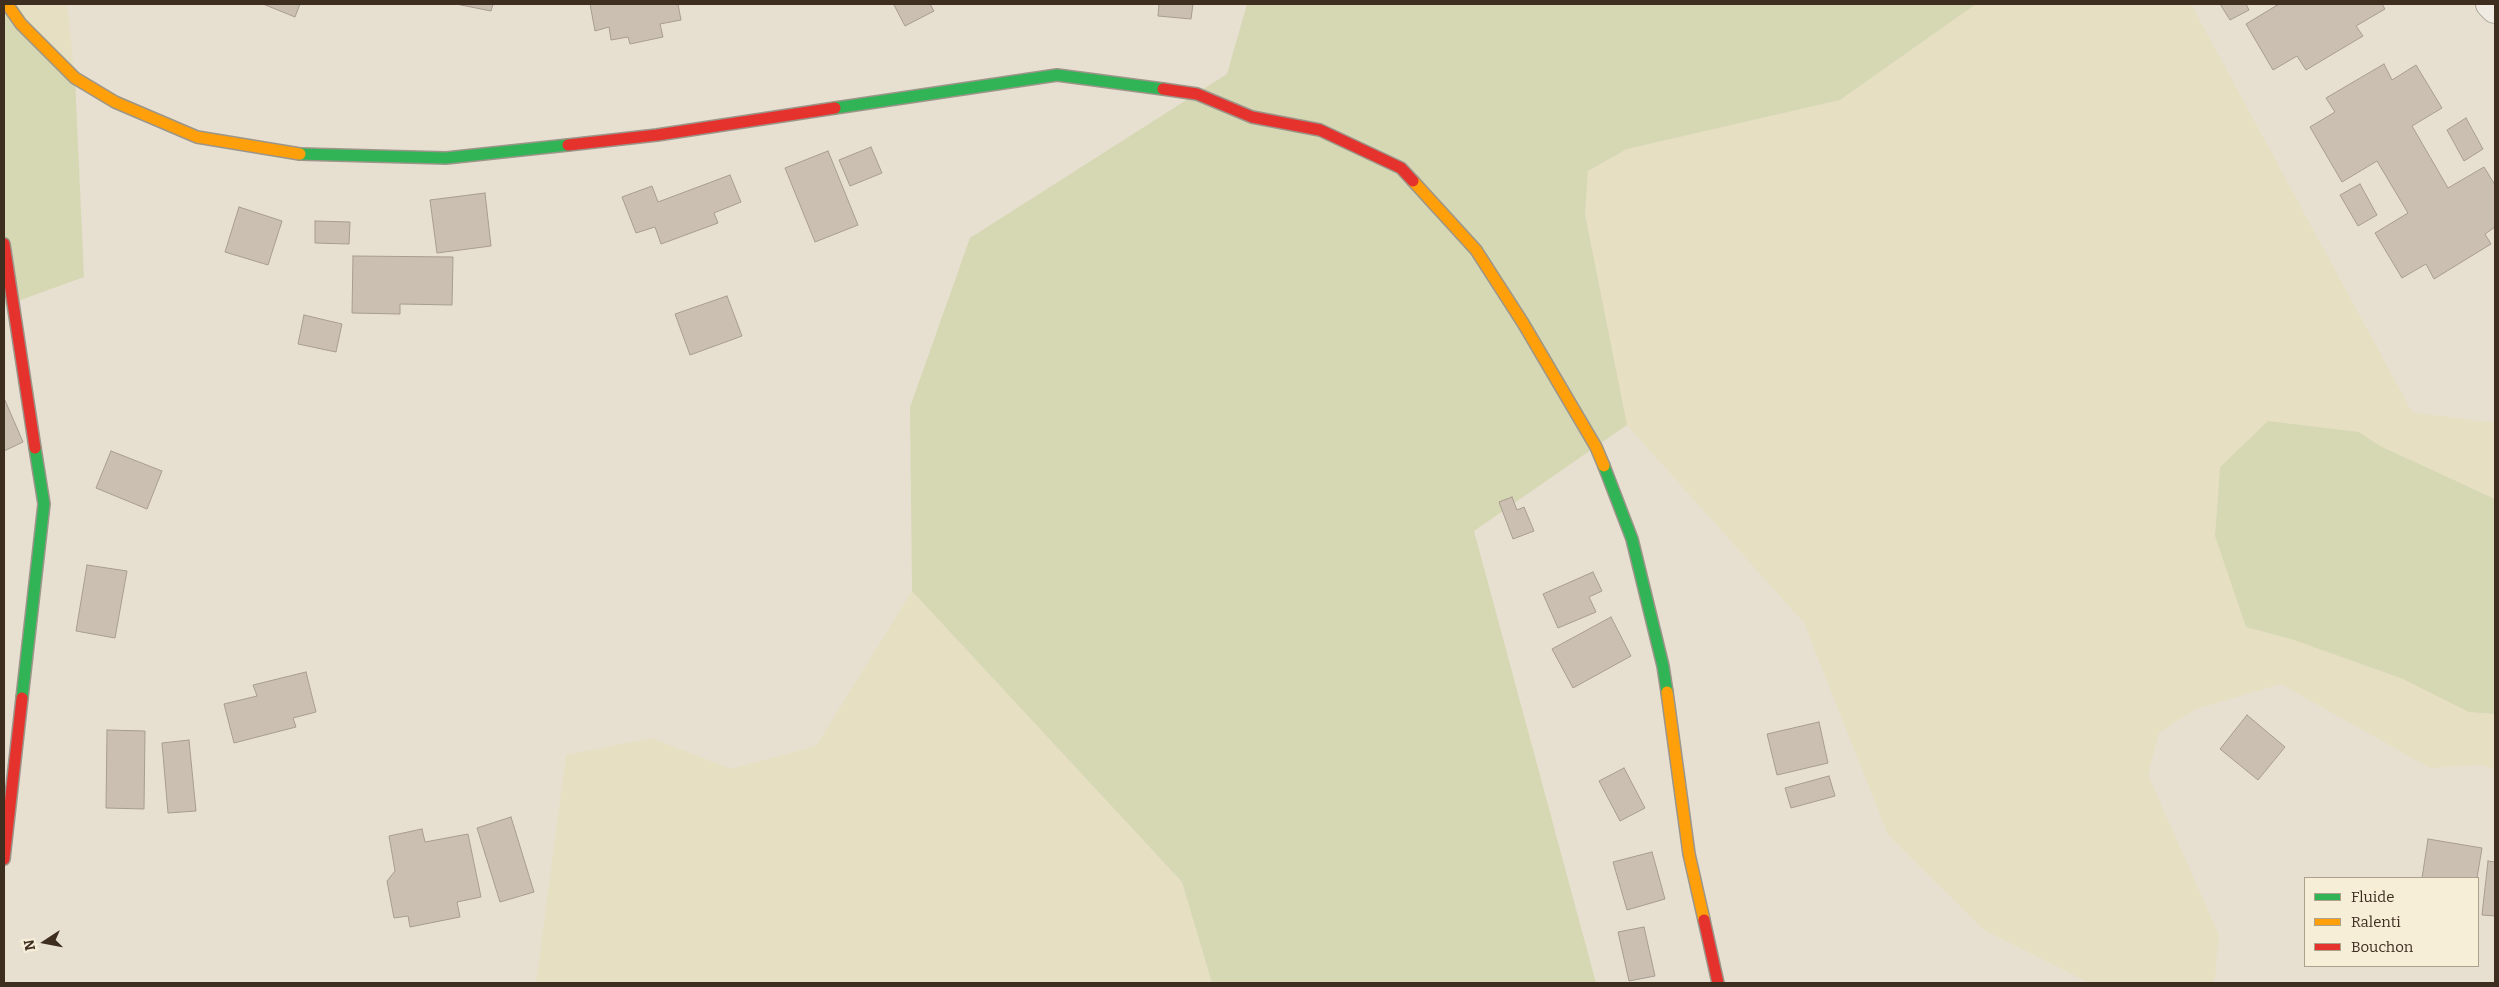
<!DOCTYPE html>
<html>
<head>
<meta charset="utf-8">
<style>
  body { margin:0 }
  #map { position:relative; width:2499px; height:987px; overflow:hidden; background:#e7e0d1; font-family:Bitter,serif }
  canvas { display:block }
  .frame { position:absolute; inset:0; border:5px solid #3d2e20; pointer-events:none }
  .legend { position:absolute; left:2304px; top:877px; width:175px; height:90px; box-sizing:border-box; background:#f7eed8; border:1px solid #ada18e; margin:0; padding:6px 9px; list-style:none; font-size:15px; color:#3d2e20 }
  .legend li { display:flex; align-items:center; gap:10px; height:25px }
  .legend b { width:25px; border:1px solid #ada18e }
  .north { position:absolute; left:20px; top:917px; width:50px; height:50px; -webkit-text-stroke:4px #f7eed8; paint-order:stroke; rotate:259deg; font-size:14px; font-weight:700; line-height:20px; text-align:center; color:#3d2e20 }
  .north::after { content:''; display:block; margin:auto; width:18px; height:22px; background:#3d2e20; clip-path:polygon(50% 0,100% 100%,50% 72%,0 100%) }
</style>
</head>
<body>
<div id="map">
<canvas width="2499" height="987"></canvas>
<div class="frame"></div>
<ul class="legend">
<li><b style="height:6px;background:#30b455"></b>Fluide</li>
<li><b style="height:6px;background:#ff9f0a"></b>Ralenti</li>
<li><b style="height:6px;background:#e5322d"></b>Bouchon</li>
</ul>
<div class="north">N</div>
</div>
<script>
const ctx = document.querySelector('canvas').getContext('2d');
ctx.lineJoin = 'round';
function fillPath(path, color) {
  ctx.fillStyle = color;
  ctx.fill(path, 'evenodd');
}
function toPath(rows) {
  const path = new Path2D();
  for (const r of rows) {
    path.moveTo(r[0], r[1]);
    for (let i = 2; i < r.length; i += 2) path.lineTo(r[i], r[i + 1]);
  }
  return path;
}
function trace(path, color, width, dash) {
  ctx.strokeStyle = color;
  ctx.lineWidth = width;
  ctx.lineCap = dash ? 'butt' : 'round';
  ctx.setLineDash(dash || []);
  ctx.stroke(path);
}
fillPath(toPath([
  [7,4,67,4,75,78],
  [1976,4,2191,4,2412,412,2495,423,2495,499,2380,446,2359,432,2268,421,2220,467,2215,536,2246,627,2294,640,2403,679,2469,712,2495,714,2495,770,2483,765,2430,768,2281,684,2196,709,2159,733,2148,775,2219,935,2215,978,2211,983,2090,983,1984,930,1888,835,1804,623,1627,425,1585,213,1588,171,1627,149,1840,100],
  [912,591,1182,882,1212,983,536,983,566,755,652,738,731,769,816,746]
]), '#e6dfc2');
fillPath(toPath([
  [4,4,75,78,84,277,4,306],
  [1247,4,1976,4,1840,100,1627,149,1588,171,1585,214,1627,425,1474,531,1596,983,1212,983,1182,882,912,591,910,407,970,238,1227,74],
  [2268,421,2359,432,2380,446,2495,499,2495,714,2469,712,2403,679,2294,640,2246,627,2215,536,2220,467]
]), '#d6d7b3');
const building = toPath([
  [263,4,300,4,295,17,263,4],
  [456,4,493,4,491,11,456,4],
  [590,4,678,4,681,20,660,24,663,37,630,44,628,37,611,40,609,27,595,31,590,4],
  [896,4,930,4,934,11,905,26,894,5,896,4],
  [1159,4,1193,4,1191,19,1158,16,1159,4],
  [2220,4,2246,4,2249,10,2230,20,2220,4],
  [2279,4,2382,4,2385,9,2356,26,2363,36,2306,70,2297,56,2273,70,2246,24,2279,4],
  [2384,64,2392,80,2416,65,2442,108,2412,126,2448,188,2484,167,2495,185,2495,227,2485,234,2491,244,2434,279,2426,264,2402,278,2375,233,2408,213,2377,161,2342,182,2310,127,2335,112,2326,98,2384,64],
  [2466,118,2483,149,2464,161,2447,130,2466,118],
  [871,147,882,173,850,186,839,160,871,147],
  [828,151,858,225,815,242,785,168,828,151],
  [730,175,741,202,714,213,718,223,661,244,655,227,636,233,622,197,652,186,658,202,730,175],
  [2360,184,2377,215,2358,226,2340,195,2360,184],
  [485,193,491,246,437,253,430,200,485,193],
  [239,207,282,221,268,265,225,252,239,207],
  [315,221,350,222,349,244,315,243,315,221],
  [353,256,453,257,452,305,400,304,400,314,352,313,353,256],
  [727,296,742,336,690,355,675,314,727,296],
  [304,315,342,324,336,352,298,344,304,315],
  [4,398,23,442,4,451,4,398],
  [111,451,162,471,147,509,96,488,111,451],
  [1512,497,1517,510,1524,507,1534,531,1513,539,1499,502,1512,497],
  [87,565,127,571,115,638,76,631,87,565],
  [1593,572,1602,591,1589,597,1596,612,1558,628,1543,594,1593,572],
  [1611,617,1631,656,1573,688,1552,649,1611,617],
  [306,672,316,712,293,718,296,727,234,743,224,704,257,696,253,685,306,672],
  [2247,715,2285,747,2258,780,2220,749,2247,715],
  [1819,722,1828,763,1777,775,1767,734,1819,722],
  [107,730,145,731,144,809,106,808,107,730],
  [189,740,196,811,168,813,162,743,189,740],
  [1624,768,1645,808,1620,821,1599,781,1624,768],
  [1829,776,1835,796,1791,808,1785,788,1829,776],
  [511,817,534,892,500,902,477,828,511,817],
  [422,829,425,842,468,834,481,897,457,902,460,917,410,927,408,916,394,918,387,881,395,871,389,836,422,829],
  [2428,839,2482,848,2477,878,2422,878,2428,839],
  [1652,852,1665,899,1627,910,1613,862,1652,852],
  [2488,861,2495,862,2495,916,2482,915,2488,861],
  [1644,927,1655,976,1629,981,1618,932,1644,927]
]);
fillPath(building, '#cbbfb2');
trace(building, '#a89c90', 1);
const street = toPath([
  [2490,4,2495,9]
]);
const fast = toPath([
  [835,108,1057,75,1163,89],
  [300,154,446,158,568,145],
  [1604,466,1632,539,1663,666,1667,692],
  [22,698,44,504,35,448]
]);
const slow = toPath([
  [7,4,21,24,75,78,115,102,197,137,300,154],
  [1413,181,1476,250,1523,323,1596,447,1604,466],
  [1667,692,1689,854,1704,920]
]);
const jam = toPath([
  [1163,89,1197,94,1252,117,1320,130,1401,168,1413,181],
  [568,145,657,135,835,108],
  [4,244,35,448],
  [4,859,22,698],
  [1704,920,1718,983]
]);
trace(street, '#ada599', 30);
trace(fast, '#9c958a', 14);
trace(slow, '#9c958a', 14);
trace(jam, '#9c958a', 14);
trace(street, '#efebe3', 28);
trace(fast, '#30b455', 11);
trace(slow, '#ff9f0a', 11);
trace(jam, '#e5322d', 11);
</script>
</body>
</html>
